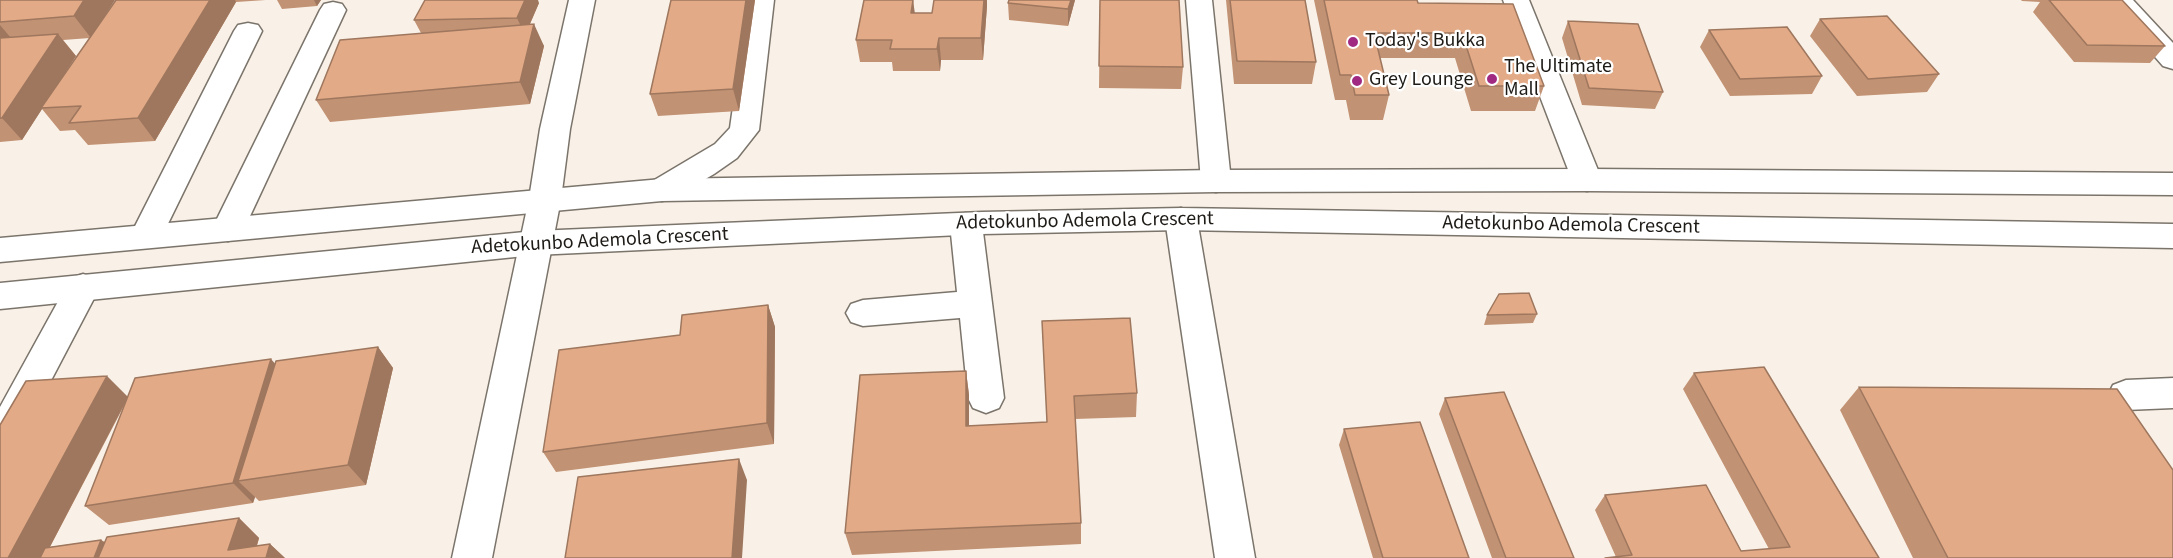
<!DOCTYPE html>
<html>
<head>
<meta charset="utf-8">
<style>
  body { margin:0 }
  canvas { display:block; background:#f9f1e7 }
</style>
</head>
<body>
<canvas width="2173" height="558"></canvas>
<script>
const ctx = document.querySelector('canvas').getContext('2d');
ctx.lineJoin = 'round';
function toPath(rows) {
  const path = new Path2D();
  for (const r of rows) {
    path.moveTo(r[0], r[1]);
    for (let i = 2; i < r.length; i += 2) path.lineTo(r[i], r[i + 1]);
  }
  return path;
}
function trace(path, color, width, dash) {
  ctx.strokeStyle = color;
  ctx.lineWidth = width;
  ctx.lineCap = dash ? 'butt' : 'round';
  ctx.setLineDash(dash || []);
  ctx.stroke(path);
}
function fillPath(path, color) {
  ctx.fillStyle = color;
  ctx.fill(path, 'evenodd');
}
function write(font, color, halo, rows, align = 'center') {
  ctx.font = font + ' "Source Sans 3",sans-serif';
  ctx.lineWidth = 4.5;
  ctx.setLineDash([]);
  ctx.textBaseline = 'middle';
  ctx.strokeStyle = halo;
  ctx.fillStyle = color;
  for (const [text, x, y, turn = 0] of rows) {
    ctx.save();
    ctx.translate(x, y);
    ctx.rotate((+turn || 0) * Math.PI / 180);
    ctx.textAlign = isNaN(turn) ? turn : align;
    if (halo) ctx.strokeText(text, 0, 0);
    ctx.fillText(text, 0, 0);
    ctx.restore();
  }
}
const minor = toPath([
  [569,0,595,0,570,129,561,199,492,558,452,558,529,199,540,129,569,0],
  [748,0,774,0,759,130,737,158,714,174,673,198,662,201,651,198,647,190,651,182,715,144,730,128,748,0],
  [1186,0,1212,0,1231,181,1227,189,1216,192,1205,189,1201,181,1186,0],
  [1503,0,1529,0,1602,180,1598,188,1587,191,1576,188,1572,180,1503,0],
  [2105,0,2133,0,2173,43,2173,69,2163,66,2105,0],
  [333,2,342,4,346,10,244,229,239,237,228,241,217,237,212,229,320,10,324,4,333,2],
  [248,23,258,25,262,31,162,236,157,244,146,248,135,244,130,236,234,31,238,25,248,23],
  [1181,208,1192,211,1197,219,1255,558,1215,558,1165,219,1170,211,1181,208],
  [966,213,977,216,982,224,1004,398,999,408,986,413,973,408,968,398,960,318,863,326,851,322,846,313,851,304,863,300,957,292,950,224,955,216,966,213],
  [83,274,95,278,100,287,13,453,0,458,0,407,71,278,83,274],
  [2173,378,2173,408,2126,410,2113,405,2108,395,2113,385,2126,380,2173,378]
]);
const major = toPath([
  [1587,169,2173,173,2173,195,1587,191,1216,192,662,201,0,262,0,238,662,179,1216,170,1587,169],
  [1181,208,2173,224,2173,248,1181,230,982,234,535,255,0,309,0,283,535,231,982,212,1181,208]
]);
trace(minor, '#7b746b', 3);
trace(major, '#7b746b', 3);
fillPath(minor, '#fff');
fillPath(major, '#fff');
fillPath(toPath([
  [0,0,106,15,116,0,266,0,236,2,155,141,88,145,75,130,60,131,42,109,22,140,0,142],
  [90,38,59,82,76,56,63,40],
  [277,0,321,0,317,6,282,9],
  [671,0,755,0,739,111,658,116,650,94],
  [913,0,914,13,932,13,987,6,983,60,941,60,940,71,893,71,892,62,860,62,856,40],
  [1075,0,1068,26,1009,20,1008,3],
  [1100,0,1183,67,1181,89,1099,88],
  [1226,0,1305,0,1316,62,1312,84,1234,84],
  [1314,0,1417,0,1418,3,1544,86,1535,111,1471,111,1455,58,1380,58,1389,95,1383,120,1350,120,1346,100,1335,100],
  [2021,0,2122,0,2165,46,2150,63,2074,62,2033,12,2040,2,2022,1],
  [539,3,530,24,544,46,530,104,330,122,316,100,421,33,414,20],
  [1820,19,1939,74,1927,92,1857,96,1810,36],
  [1568,21,1663,92,1655,109,1582,105,1562,38],
  [1709,30,1822,76,1812,94,1730,96,1700,47],
  [768,305,775,327,774,444,556,472,543,452,680,335],
  [1537,314,1533,323,1484,325,1487,315],
  [1042,321,1137,393,1136,417,1075,419,1081,523,1081,544,852,555,845,533,966,371,969,395,969,426,1047,422],
  [378,347,393,368,366,485,259,501,255,497,253,503,109,525,85,506,126,402,50,547,101,540,105,542,239,518,259,538,257,546,270,544,285,558,0,558,128,397,275,364],
  [1694,373,1879,558,1616,557,1595,510,1605,495,1741,551,1769,549,1683,389],
  [1859,387,2173,558,1913,558,1840,410],
  [1445,398,1574,558,1492,558,1439,414],
  [1344,429,1469,558,1373,558,1339,445]
]), '#c29274');
fillPath(toPath([
  [84,0,115,0,91,38,74,16],
  [210,0,235,0,236,2,155,141,138,118],
  [314,0,321,0,317,6],
  [525,0,538,0,539,3,525,35,517,18],
  [746,0,755,0,739,111,733,89],
  [913,0,916,21,911,13],
  [984,0,987,0,987,6,983,60,981,38],
  [1071,0,1075,0,1068,26,1068,9],
  [534,24,544,46,530,104,520,82],
  [0,25,16,44,0,58],
  [58,34,76,56,42,108,41,108,42,109,22,140,2,118],
  [939,38,941,60,940,71,937,49],
  [768,305,775,327,774,444,767,423],
  [378,347,393,368,366,485,348,465],
  [271,359,289,380,238,481,255,497,253,503,233,483],
  [966,371,969,395,969,449,966,426],
  [107,376,128,397,44,558,8,558],
  [739,459,747,480,742,558,732,558],
  [239,518,259,538,253,558,228,550],
  [101,540,120,555,119,558,94,558],
  [270,544,285,558,266,558]
]), '#9e775e');
const building = toPath([
  [0,0,84,0,74,16,0,22,0,0],
  [116,0,210,0,138,118,69,123,81,106,41,108,116,0],
  [425,0,525,0,517,18,414,20,425,0],
  [671,0,746,0,733,89,650,94,671,0],
  [864,0,913,0,911,13,932,13,934,0,984,0,981,38,939,38,937,49,890,49,892,40,856,40,864,0],
  [1009,0,1071,0,1068,9,1008,3,1009,0],
  [1100,0,1179,0,1183,67,1099,66,1100,0],
  [1230,0,1305,0,1316,62,1237,61,1230,0],
  [1324,0,1417,0,1418,3,1513,4,1544,86,1479,86,1462,33,1374,33,1389,95,1355,95,1351,75,1340,75,1324,0],
  [2049,0,2122,0,2165,46,2087,45,2049,0],
  [1887,16,1939,74,1868,79,1820,19,1887,16],
  [1568,21,1638,24,1663,92,1589,88,1568,21],
  [534,24,520,82,316,100,340,40,534,24],
  [1787,27,1822,76,1740,79,1709,30,1787,27],
  [58,34,2,118,0,118,0,38,58,34],
  [1529,293,1537,314,1487,315,1499,294,1529,293],
  [768,305,767,423,543,452,559,350,680,335,682,315,768,305],
  [1130,318,1137,393,1074,396,1081,523,845,533,860,375,966,371,966,426,1047,422,1042,321,1130,318],
  [378,347,348,465,238,481,276,361,378,347],
  [271,359,233,483,85,506,135,378,271,359],
  [1764,367,1879,558,1605,558,1632,555,1605,495,1706,485,1741,551,1790,547,1694,373,1764,367],
  [107,376,8,558,0,558,0,425,26,381,107,376],
  [1859,387,2117,389,2173,470,2173,558,1948,558,1859,387],
  [1504,392,1574,558,1506,558,1445,398,1504,392],
  [1420,422,1469,558,1383,558,1344,429,1420,422],
  [739,459,732,558,565,558,578,477,739,459],
  [239,518,228,550,270,544,266,558,98,558,107,537,239,518],
  [101,540,94,558,40,558,45,548,101,540]
]);
fillPath(building, '#e2aa87');
trace(building, '#9e775e', 1.5);
for (const [x, y, r, color] of [
  [1353,42,6,"#a02982"],
  [1492,79,6,"#a02982"],
  [1357,81,6,"#a02982"]
]) {
  const dot = new Path2D();
  dot.arc(x, y, r, 0, 2 * Math.PI);
  ctx.fillStyle = color;
  ctx.fill(dot);
  trace(dot, '#fff', 2);
}
write('20px', '#1e1b17', '#fff', [
  ["Today's Bukka",1365,42],
  ["The Ultimate",1504,68],
  ["Mall",1504,91],
  ["Grey Lounge",1369,81]
], 'left');
write('20px', '#1e1b17', '#fff', [
  ["Adetokunbo Ademola Crescent",1085,222,-1],
  ["Adetokunbo Ademola Crescent",1571,226,1],
  ["Adetokunbo Ademola Crescent",600,242,-3]
]);
</script>
</body>
</html>
